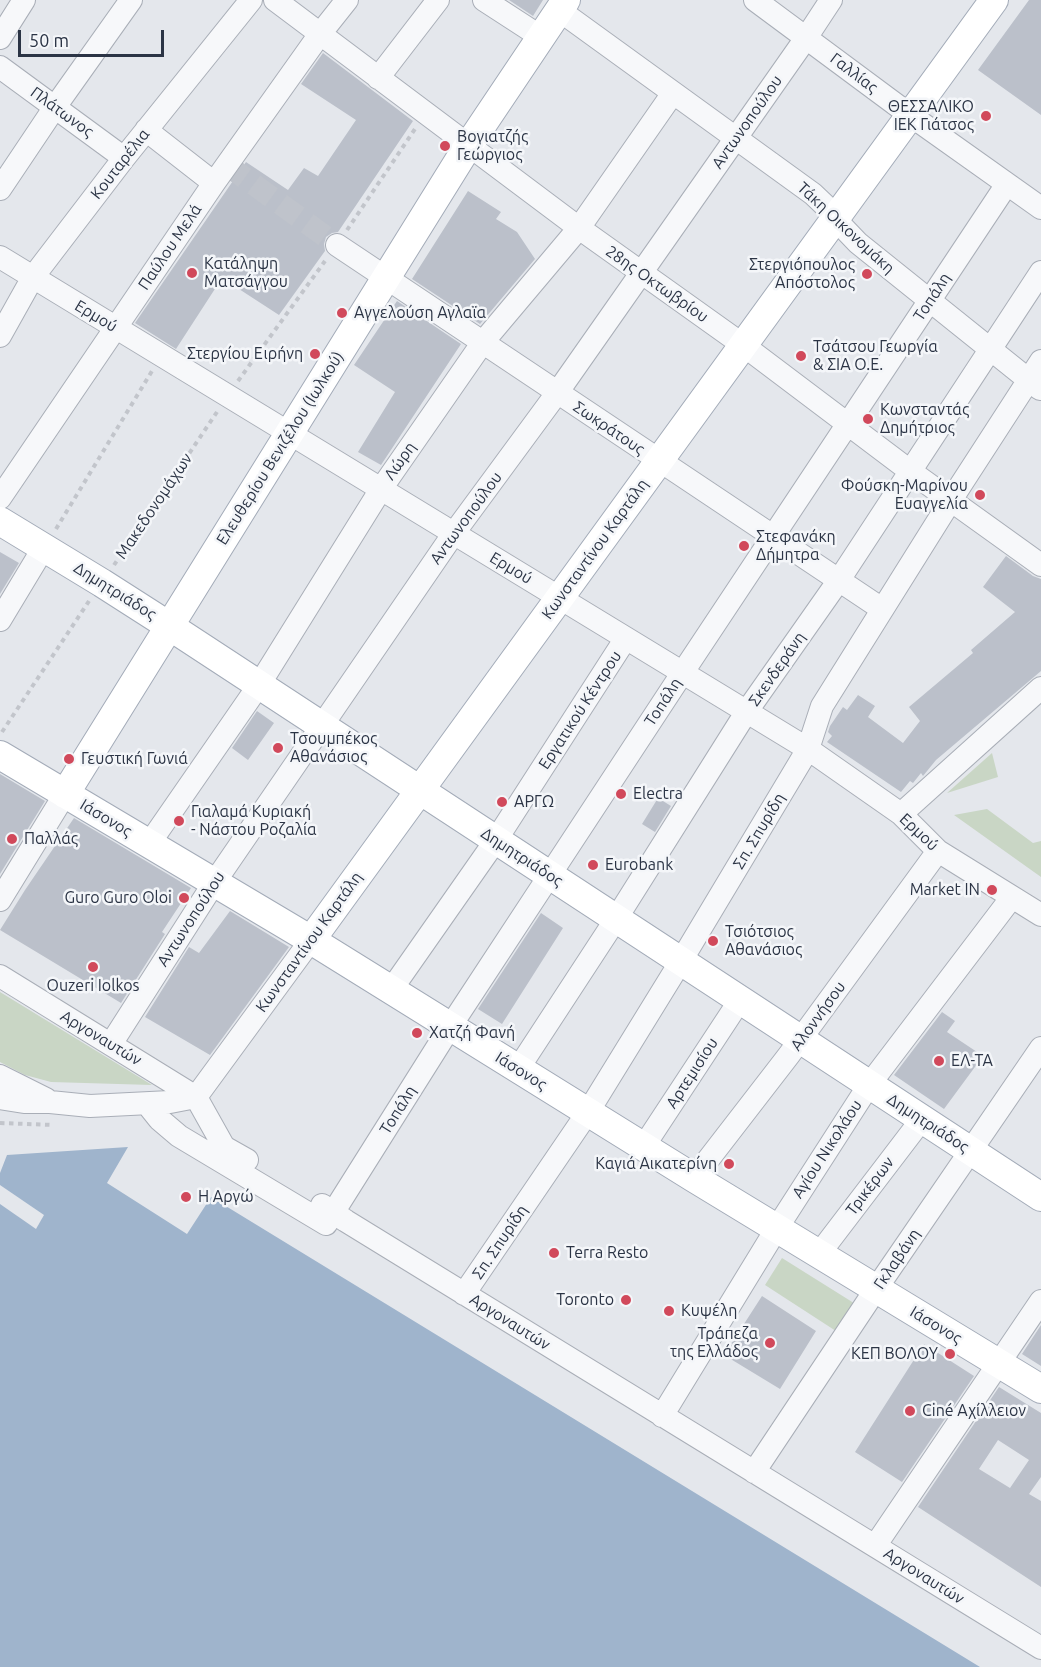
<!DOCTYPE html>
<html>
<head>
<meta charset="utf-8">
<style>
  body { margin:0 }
  #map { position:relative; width:1041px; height:1667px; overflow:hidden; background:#e4e7ec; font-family:Ubuntu,sans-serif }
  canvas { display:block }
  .scale { position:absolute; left:18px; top:30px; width:146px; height:27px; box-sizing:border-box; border:3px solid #2b3445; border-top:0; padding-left:8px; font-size:18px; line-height:21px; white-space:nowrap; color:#2b3445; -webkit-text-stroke:4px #f4f6f9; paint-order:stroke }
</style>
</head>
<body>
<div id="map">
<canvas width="1041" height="1667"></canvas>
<div class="scale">50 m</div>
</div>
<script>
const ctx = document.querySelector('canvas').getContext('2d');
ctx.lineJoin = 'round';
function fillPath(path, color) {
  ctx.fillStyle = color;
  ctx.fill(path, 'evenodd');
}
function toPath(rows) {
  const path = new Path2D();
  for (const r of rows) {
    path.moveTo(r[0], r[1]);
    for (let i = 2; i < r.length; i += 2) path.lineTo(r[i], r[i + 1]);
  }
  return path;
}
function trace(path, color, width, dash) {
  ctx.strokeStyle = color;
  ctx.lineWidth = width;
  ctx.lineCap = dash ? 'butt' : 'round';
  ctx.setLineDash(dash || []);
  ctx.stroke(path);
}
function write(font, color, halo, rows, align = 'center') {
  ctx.font = font + ' Ubuntu,sans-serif';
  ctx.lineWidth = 5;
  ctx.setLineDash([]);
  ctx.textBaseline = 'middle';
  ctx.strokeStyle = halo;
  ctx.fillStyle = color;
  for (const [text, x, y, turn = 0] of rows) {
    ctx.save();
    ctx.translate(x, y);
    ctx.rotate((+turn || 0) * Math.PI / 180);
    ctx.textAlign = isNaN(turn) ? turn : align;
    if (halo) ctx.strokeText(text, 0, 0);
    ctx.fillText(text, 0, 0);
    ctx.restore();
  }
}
fillPath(toPath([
  [992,753,998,777,947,793],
  [987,809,1033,843,1041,841,1041,877,954,815],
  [0,992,152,1085,51,1082,25,1075,0,1062],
  [782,1258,857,1305,839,1333,765,1285]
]), '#c9d6c5');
fillPath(toPath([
  [128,1147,107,1183,187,1234,211,1197,980,1667,0,1667,0,1173,7,1155]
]), '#9fb4cc');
fillPath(toPath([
  [0,1185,44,1215,36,1229,0,1204]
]), '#e4e7ec');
fillPath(toPath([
  [509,0,543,0,533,16],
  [1029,0,1041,0,1041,115,978,70],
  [323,53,413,121,338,232,332,233,326,237,324,244,325,251,279,315,222,278,176,349,135,323,246,162,288,190,304,168,318,176,356,120,301,84],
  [468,191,501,212,496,219,517,232,535,259,480,324,412,279],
  [397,301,461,344,381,465,358,452,395,392,354,365],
  [0,552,19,563,0,594],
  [1006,556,1033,576,1041,579,1041,671,936,760,923,776,921,773,913,783,910,781,901,792,827,742,832,736,828,732,830,726,843,707,847,710,858,695,875,706,868,717,903,743,920,721,909,707,973,653,971,650,1015,612,983,587],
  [257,711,274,723,248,760,232,748],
  [0,774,45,801,0,874],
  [658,798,671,806,655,832,642,824],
  [74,818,191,888,162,932,165,934,121,1003,0,930,25,890],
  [230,911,289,947,210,1055,145,1017,189,947,199,953],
  [541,913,563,928,502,1024,478,1009],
  [942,1012,955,1021,947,1032,983,1056,944,1109,894,1075],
  [762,1296,816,1331,780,1389,724,1355],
  [1041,1325,1041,1366,1022,1354],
  [924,1344,974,1376,902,1482,855,1452],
  [999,1387,1041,1413,1041,1477,1029,1494,1041,1501,1041,1587,918,1507],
  [998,1440,1029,1460,1010,1488,979,1469]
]), '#bbc0ca');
trace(toPath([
  [227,165,337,245]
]), '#bfc3cb', 22, [22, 11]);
const minor = toPath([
  [275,0,579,228,743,345,910,471,1041,565],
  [484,0,541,37],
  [755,0,910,115,1041,208],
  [559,10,813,194,834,214,835,219,858,243,1040,389],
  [0,38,24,0],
  [0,67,124,158],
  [378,78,438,0],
  [146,130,214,183],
  [0,189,55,107,131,0],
  [337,245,882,609],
  [0,257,808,749,901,814,938,851,1041,915],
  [0,336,33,277,124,158,251,0],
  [0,498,214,183,320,34,347,0],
  [0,620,44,547],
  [901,814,1041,688],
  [149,844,259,685,381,489,483,342,579,228,673,93],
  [0,900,65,794],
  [0,976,191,1094,196,1097,224,1147,247,1160],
  [391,990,496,840,626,638],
  [111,1044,214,883,454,533,557,393,806,38,831,0],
  [518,1069,616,919,747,711,839,580,1041,272],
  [0,1076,46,1099],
  [0,1098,24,1102,50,1102,90,1106,170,1102,196,1097,311,940],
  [147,1104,159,1119,179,1136,326,1224,450,1027,536,896,683,672,1007,184],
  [644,1146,740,1000],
  [694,1178,789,1055,938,851],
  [322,1205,346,1221,1041,1648],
  [819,1254,922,1119],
  [464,1294,588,1112,681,961,808,749,822,706,951,500,1041,361],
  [662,1416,777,1228,869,1085,1012,897],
  [754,1472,876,1289,1041,1048],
  [875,1546,1041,1301]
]);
const major = toPath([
  [0,521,102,583,177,631,1041,1197],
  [0,755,311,940,694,1178,1041,1389],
  [65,794,468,146,566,0],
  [311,940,994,0]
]);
trace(minor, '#a9aeb7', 24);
trace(major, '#a3abb8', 30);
trace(toPath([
  [347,230,415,129],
  [238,381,325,261],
  [56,529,152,371],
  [114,565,217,412],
  [2,732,89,601],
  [0,1123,53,1125]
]), '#c2c5cb', 4, [4.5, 4.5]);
trace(minor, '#f7f8fa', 22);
trace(major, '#fff', 28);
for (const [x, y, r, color] of [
  [986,116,6,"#d1495b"],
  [445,146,6,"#d1495b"],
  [192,273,6,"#d1495b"],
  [867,274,6,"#d1495b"],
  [342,313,6,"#d1495b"],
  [315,354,6,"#d1495b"],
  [801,356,6,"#d1495b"],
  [868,419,6,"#d1495b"],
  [980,495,6,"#d1495b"],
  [744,546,6,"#d1495b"],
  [278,748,6,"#d1495b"],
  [69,759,6,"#d1495b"],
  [621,794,6,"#d1495b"],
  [502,802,6,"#d1495b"],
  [179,821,6,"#d1495b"],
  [12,839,6,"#d1495b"],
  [593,865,6,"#d1495b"],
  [992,890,6,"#d1495b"],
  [184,898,6,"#d1495b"],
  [713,941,6,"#d1495b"],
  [93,967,6,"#d1495b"],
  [417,1033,6,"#d1495b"],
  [939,1061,6,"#d1495b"],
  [729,1164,6,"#d1495b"],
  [186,1197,6,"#d1495b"],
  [554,1253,6,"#d1495b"],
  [626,1300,6,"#d1495b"],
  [669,1311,6,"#d1495b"],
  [770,1343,6,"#d1495b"],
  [950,1354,6,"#d1495b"],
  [910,1411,6,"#d1495b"]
]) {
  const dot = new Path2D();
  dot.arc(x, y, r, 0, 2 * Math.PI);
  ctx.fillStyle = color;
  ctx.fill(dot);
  trace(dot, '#f4f6f9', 2);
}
write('16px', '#2b3445', '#f4f6f9', [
  ["Γαλλίας",854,73,37],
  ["Πλάτωνος",62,112,36],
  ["Αντωνοπούλου",747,122,-55],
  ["Κουταρέλια",120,164,-52],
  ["Τάκη Οικονομάκη",846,228,43],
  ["Παύλου Μελά",170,247,-56],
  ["28ης Οκτωβρίου",657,284,35],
  ["Τοπάλη",932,297,-57],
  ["Ερμού",96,316,31],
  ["Σωκράτους",609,428,34],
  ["Ελευθερίου Βενιζέλου (Ιωλκού)",280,448,-58],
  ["Λώρη",400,461,-55],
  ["Μακεδονομάχων",154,506,-56],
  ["Αντωνοπούλου",466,518,-54],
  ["Κωνσταντίνου Καρτάλη",595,549,-54],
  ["Ερμού",511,568,31],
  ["Δημητριάδος",115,591,32],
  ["Σκενδεράνη",777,669,-55],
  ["Τοπάλη",663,702,-57],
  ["Εργατικού Κέντρου",580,710,-57],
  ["Ιάσονος",106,818,31],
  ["Σπ. Σπυρίδη",759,831,-59],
  ["Ερμού",919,832,43],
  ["Δημητριάδος",522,857,33],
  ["Αντωνοπούλου",191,919,-57],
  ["Κωνσταντίνου Καρτάλη",309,942,-54],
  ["Αλοννήσου",818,1016,-54],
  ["Αργοναυτών",101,1038,31],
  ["Ιάσονος",521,1071,32],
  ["Αρτεμισίου",692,1073,-57],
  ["Τοπάλη",398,1110,-58],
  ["Δημητριάδος",928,1123,33],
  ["Αγίου Νικολάου",827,1149,-57],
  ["Τρικέρων",870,1186,-53],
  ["Σπ. Σπυρίδη",500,1242,-56],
  ["Γκλαβάνη",897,1259,-56],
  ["Αργοναυτών",510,1322,32],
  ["Ιάσονος",936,1325,31],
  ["Αργοναυτών",924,1576,32]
]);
write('16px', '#2b3445', '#f4f6f9', [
  ["ΘΕΣΣΑΛΙΚΟ",974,107,"right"],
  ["ΙΕΚ Γιάτσος",974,125,"right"],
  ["Βογιατζής",457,137],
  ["Γεώργιος",457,155],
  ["Κατάληψη",204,264],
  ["Ματσάγγου",204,282],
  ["Στεργιόπουλος",855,265,"right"],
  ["Απόστολος",855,283,"right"],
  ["Αγγελούση Αγλαϊα",354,313],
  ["Τσάτσου Γεωργία",813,347],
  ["& ΣΙΑ Ο.Ε.",813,365],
  ["Στεργίου Ειρήνη",303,354,"right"],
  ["Κωνσταντάς",880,410],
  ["Δημήτριος",880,428],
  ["Φούσκη-Μαρίνου",968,486,"right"],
  ["Ευαγγελία",968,504,"right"],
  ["Στεφανάκη",756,537],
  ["Δήμητρα",756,555],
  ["Τσουμπέκος",290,739],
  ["Αθανάσιος",290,757],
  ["Γευστική Γωνιά",81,759],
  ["Electra",633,794],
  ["ΑΡΓΩ",514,802],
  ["Γιαλαμά Κυριακή",191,812],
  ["- Νάστου Ροζαλία",191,830],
  ["Παλλάς",24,839],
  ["Eurobank",605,865],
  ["Market IN",980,890,"right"],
  ["Guro Guro Oloi",172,898,"right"],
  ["Τσιότσιος",725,932],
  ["Αθανάσιος",725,950],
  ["Ouzeri Iolkos",93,986,"center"],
  ["Χατζή Φανή",429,1033],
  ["ΕΛ-ΤΑ",951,1061],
  ["Καγιά Αικατερίνη",717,1164,"right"],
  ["Η Αργώ",198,1197],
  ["Terra Resto",566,1253],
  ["Toronto",614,1300,"right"],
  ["Κυψέλη",681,1311],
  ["Τράπεζα",758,1334,"right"],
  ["της Ελλάδος",758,1352,"right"],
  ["ΚΕΠ ΒΟΛΟΥ",938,1354,"right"],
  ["Ciné Αχίλλειον",922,1411]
], 'left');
</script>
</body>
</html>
